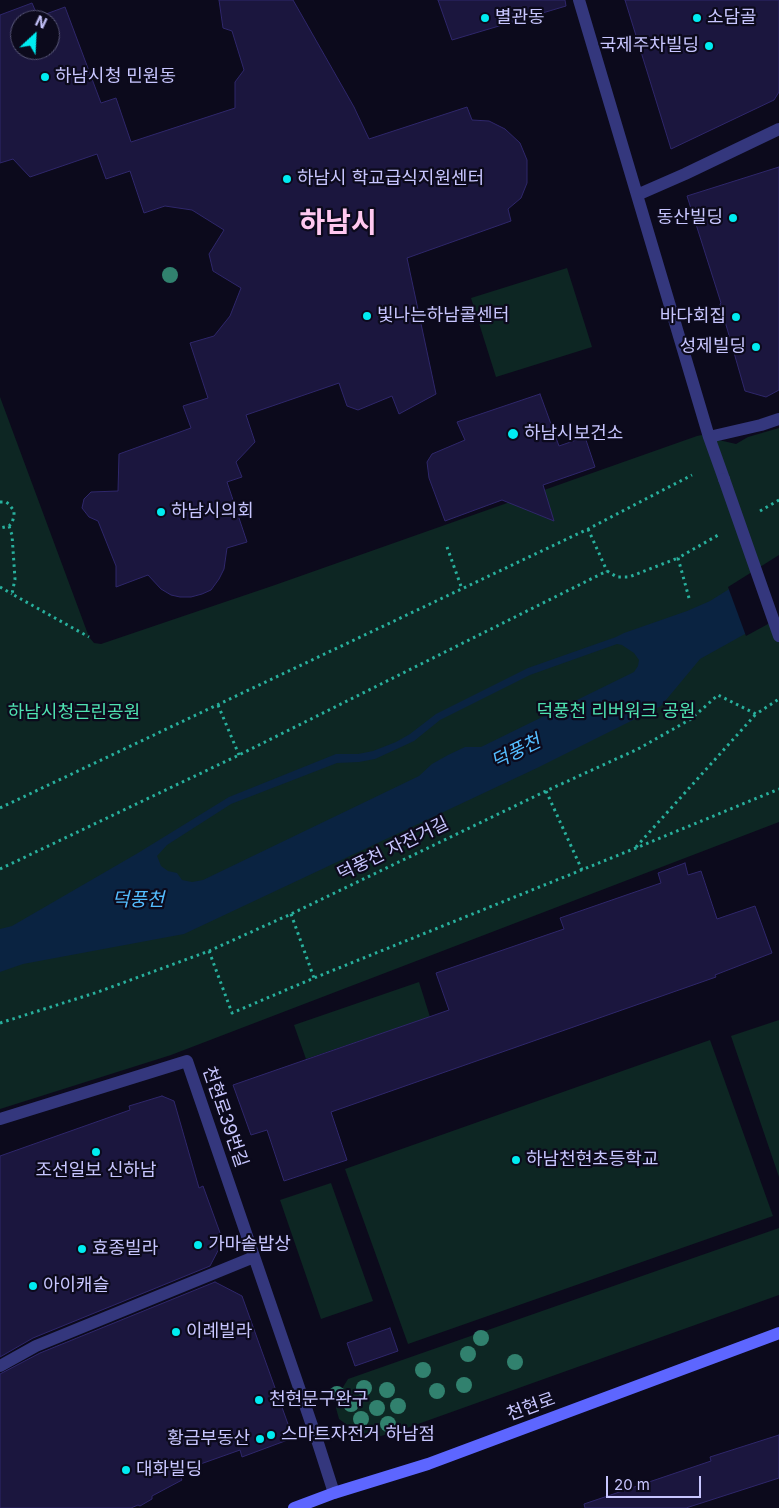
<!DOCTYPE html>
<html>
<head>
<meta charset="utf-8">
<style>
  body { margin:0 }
  #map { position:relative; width:779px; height:1508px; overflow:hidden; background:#0c0a1c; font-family:Inter,sans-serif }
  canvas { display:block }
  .north { position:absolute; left:10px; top:10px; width:50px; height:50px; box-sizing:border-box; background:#0c0a1c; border:1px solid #575577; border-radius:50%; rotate:25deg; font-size:14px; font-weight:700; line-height:20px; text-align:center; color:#c8c6ff }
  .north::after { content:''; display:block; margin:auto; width:18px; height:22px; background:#00ecf1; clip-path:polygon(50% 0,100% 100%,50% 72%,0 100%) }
  .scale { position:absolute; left:606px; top:1476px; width:95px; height:22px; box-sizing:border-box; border:2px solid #c8c6ff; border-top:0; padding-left:6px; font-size:15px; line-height:18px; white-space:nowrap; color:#c8c6ff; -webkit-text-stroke:4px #0c0a1c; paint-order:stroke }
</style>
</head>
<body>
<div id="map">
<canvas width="779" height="1508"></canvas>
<div class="north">N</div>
<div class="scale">20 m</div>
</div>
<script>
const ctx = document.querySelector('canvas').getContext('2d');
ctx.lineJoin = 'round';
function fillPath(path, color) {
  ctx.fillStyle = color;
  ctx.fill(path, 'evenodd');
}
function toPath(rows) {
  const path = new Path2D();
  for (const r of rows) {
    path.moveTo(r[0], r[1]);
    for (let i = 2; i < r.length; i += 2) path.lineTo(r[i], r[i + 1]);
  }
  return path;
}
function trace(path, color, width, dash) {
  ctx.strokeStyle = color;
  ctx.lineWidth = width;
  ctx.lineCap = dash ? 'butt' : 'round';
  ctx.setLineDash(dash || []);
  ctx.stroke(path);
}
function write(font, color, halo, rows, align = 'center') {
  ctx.font = font + ' Inter,"Noto Sans KR",sans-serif';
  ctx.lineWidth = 4.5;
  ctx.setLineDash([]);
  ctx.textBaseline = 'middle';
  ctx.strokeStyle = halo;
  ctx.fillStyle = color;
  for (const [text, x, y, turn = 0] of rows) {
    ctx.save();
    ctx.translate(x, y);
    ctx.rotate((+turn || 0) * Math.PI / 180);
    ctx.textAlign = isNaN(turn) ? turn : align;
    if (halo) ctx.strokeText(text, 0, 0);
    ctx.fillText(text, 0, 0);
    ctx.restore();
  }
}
fillPath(toPath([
  [567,268,592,347,496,377,471,298],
  [0,397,89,637,94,643,101,644,275,585,697,436,702,435,706,437,736,444,748,437,779,428,779,822,171,1055,0,1109],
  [419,982,430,1017,306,1059,294,1025],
  [779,1020,779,1177,731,1036],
  [710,1040,773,1216,408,1344,345,1169],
  [331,1183,373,1301,321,1319,280,1200],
  [779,1228,779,1295,404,1429,381,1436,357,1432,339,1419,336,1408,340,1392,348,1379]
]), '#0d2623');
fillPath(toPath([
  [779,558,779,615,700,659,661,706,537,768,184,934,23,964,0,972,0,929,12,926,138,853,229,797,336,754,358,754,373,751,396,742,410,734,436,714,528,668,616,637,624,633,687,611,710,601],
  [617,644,622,645,634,653,639,660,638,666,634,672,481,747,465,747,448,755,432,764,419,776,203,880,192,882,182,880,177,873,168,871,161,866,157,856,167,845,231,804,337,763,359,762,375,759,414,741,440,720,530,675]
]), '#0a2341');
fillPath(toPath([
  [779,555,779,618,746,636,728,587]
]), '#0c0a1c');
const building = toPath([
  [219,0,293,0,354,107,369,139,467,107,472,120,489,121,505,129,520,143,527,160,527,183,521,198,508,209,511,221,407,258,436,394,399,414,392,396,358,410,347,406,339,383,246,415,255,442,236,462,242,477,227,482,247,542,227,548,224,569,219,579,211,590,202,594,191,597,180,597,171,595,161,589,148,575,116,587,116,566,98,521,89,517,82,508,84,499,91,492,118,491,119,454,191,428,183,406,208,398,190,343,214,336,230,316,241,288,213,271,209,254,224,230,192,210,165,206,144,213,130,171,106,179,97,154,30,177,13,159,0,163,0,15,32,3,38,17,65,7,101,103,116,98,131,142,235,108,235,82,244,70,232,31,223,28,219,0],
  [20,20,50,20,50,50,20,50,20,20],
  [438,0,565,0,566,6,452,40,438,0],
  [625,0,779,0,779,92,774,100,671,149,625,0],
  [779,167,779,390,766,397,745,391,720,304,721,303,687,196,779,167],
  [540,394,559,446,585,437,595,467,543,485,554,521,502,500,445,521,429,478,427,462,432,454,465,440,457,422,540,394],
  [685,863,688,875,701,871,717,919,755,906,772,953,715,975,716,977,331,1112,347,1160,284,1181,267,1130,251,1135,233,1085,449,1010,436,973,564,929,560,918,661,883,658,873,685,863],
  [162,1096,174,1101,199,1188,203,1186,223,1241,210,1266,33,1338,0,1357,0,1156,130,1110,129,1106,162,1096],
  [215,1282,242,1296,293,1438,242,1457,240,1450,178,1472,182,1480,152,1496,152,1499,140,1506,138,1505,131,1508,0,1508,0,1374,40,1353,215,1282],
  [390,1328,398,1351,355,1366,347,1343,390,1328],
  [779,1435,779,1478,686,1508,585,1508,584,1504,711,1461,710,1457,779,1435]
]);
fillPath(building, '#1b163e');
trace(building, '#2f276b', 1);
trace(toPath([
  [0,502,6,502,9,504,14,511,14,516,12,523,9,526,0,528],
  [760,511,779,500],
  [9,526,12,535,15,579,12,594,89,637],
  [588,529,607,571],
  [447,547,462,589],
  [607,571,617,577,629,577,678,558],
  [0,587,12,594],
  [689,598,678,558,720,534],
  [218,705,239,755],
  [546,791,582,870],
  [0,808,588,529,692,475],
  [636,847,756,714],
  [0,869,239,755,607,571],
  [291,914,314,978],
  [209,951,232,1013,314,978,636,848,779,789],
  [0,1023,98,992,209,951,291,914,546,791,638,749,691,719,718,695,756,714,779,699]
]), '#28b09d', 3, [2.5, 4]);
trace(toPath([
  [579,0,709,437,724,479],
  [637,195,685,174,779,129],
  [709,437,761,425,779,419],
  [0,1119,187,1061,318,1443,334,1493],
  [0,1366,36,1346,254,1257]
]), '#34377d', 12);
trace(toPath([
  [294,1508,334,1493,428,1464,779,1333]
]), '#5d66ff', 12);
trace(toPath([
  [724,479,779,636]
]), '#34377d', 12);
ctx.fillStyle = '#31816e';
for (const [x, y] of [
  [170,275],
  [481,1338],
  [468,1354],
  [515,1362],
  [423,1370],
  [464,1385],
  [364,1388],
  [387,1390],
  [437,1391],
  [337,1394],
  [351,1404],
  [398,1406],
  [377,1408],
  [361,1419],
  [388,1424]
]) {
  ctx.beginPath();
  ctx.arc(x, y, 8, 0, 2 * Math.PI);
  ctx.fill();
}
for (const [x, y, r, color] of [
  [485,18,5,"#00ecf1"],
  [697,18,5,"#00ecf1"],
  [709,46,5,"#00ecf1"],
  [45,77,5,"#00ecf1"],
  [287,179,5,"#00ecf1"],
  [733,218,5,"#00ecf1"],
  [367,316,5,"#00ecf1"],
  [736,317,5,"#00ecf1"],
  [756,347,5,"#00ecf1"],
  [513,434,6,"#00ecf1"],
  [161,512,5,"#00ecf1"],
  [96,1152,5,"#00ecf1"],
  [516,1160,5,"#00ecf1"],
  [198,1245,5,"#00ecf1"],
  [82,1249,5,"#00ecf1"],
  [33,1286,5,"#00ecf1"],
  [176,1332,5,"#00ecf1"],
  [259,1400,5,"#00ecf1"],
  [271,1435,5,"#00ecf1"],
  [260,1439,5,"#00ecf1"],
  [126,1470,5,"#00ecf1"]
]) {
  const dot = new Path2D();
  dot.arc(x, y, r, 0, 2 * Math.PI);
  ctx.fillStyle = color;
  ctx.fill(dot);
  trace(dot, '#0c0a1c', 2);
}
write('18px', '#c8c6ff', '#0c0a1c', [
  ["별관동",495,18],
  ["소담골",707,18],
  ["국제주차빌딩",699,46,"right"],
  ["하남시청 민원동",55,77],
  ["하남시 학교급식지원센터",297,179],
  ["동산빌딩",723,218,"right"],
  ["빛나는하남콜센터",377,316],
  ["바다회집",726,317,"right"],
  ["성제빌딩",746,347,"right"],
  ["하남시보건소",524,434],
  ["하남시의회",171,512],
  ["하남천현초등학교",526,1160],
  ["조선일보 신하남",96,1171,"center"],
  ["가마솥밥상",208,1245],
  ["효종빌라",92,1249],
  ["아이캐슬",43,1286],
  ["이례빌라",186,1332],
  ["천현문구완구",269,1400],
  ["스마트자전거 하남점",281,1435],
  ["황금부동산",250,1439,"right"],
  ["대화빌딩",136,1470]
], 'left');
write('18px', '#4fe2b1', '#0c0a1c', [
  ["덕풍천 리버워크 공원",616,712],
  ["하남시청근린공원",74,713]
]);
write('18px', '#c8c6ff', '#0c0a1c', [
  ["덕풍천 자전거길",393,849,-26],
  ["천현로39번길",225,1117,71],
  ["천현로",531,1407,-20]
]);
write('italic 19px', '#54bdff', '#0c0a1c', [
  ["덕풍천",516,752,-26],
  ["덕풍천",138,900]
]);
write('bold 28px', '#ffc8ef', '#0c0a1c', [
  ["하남시",338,224]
]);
</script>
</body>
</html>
